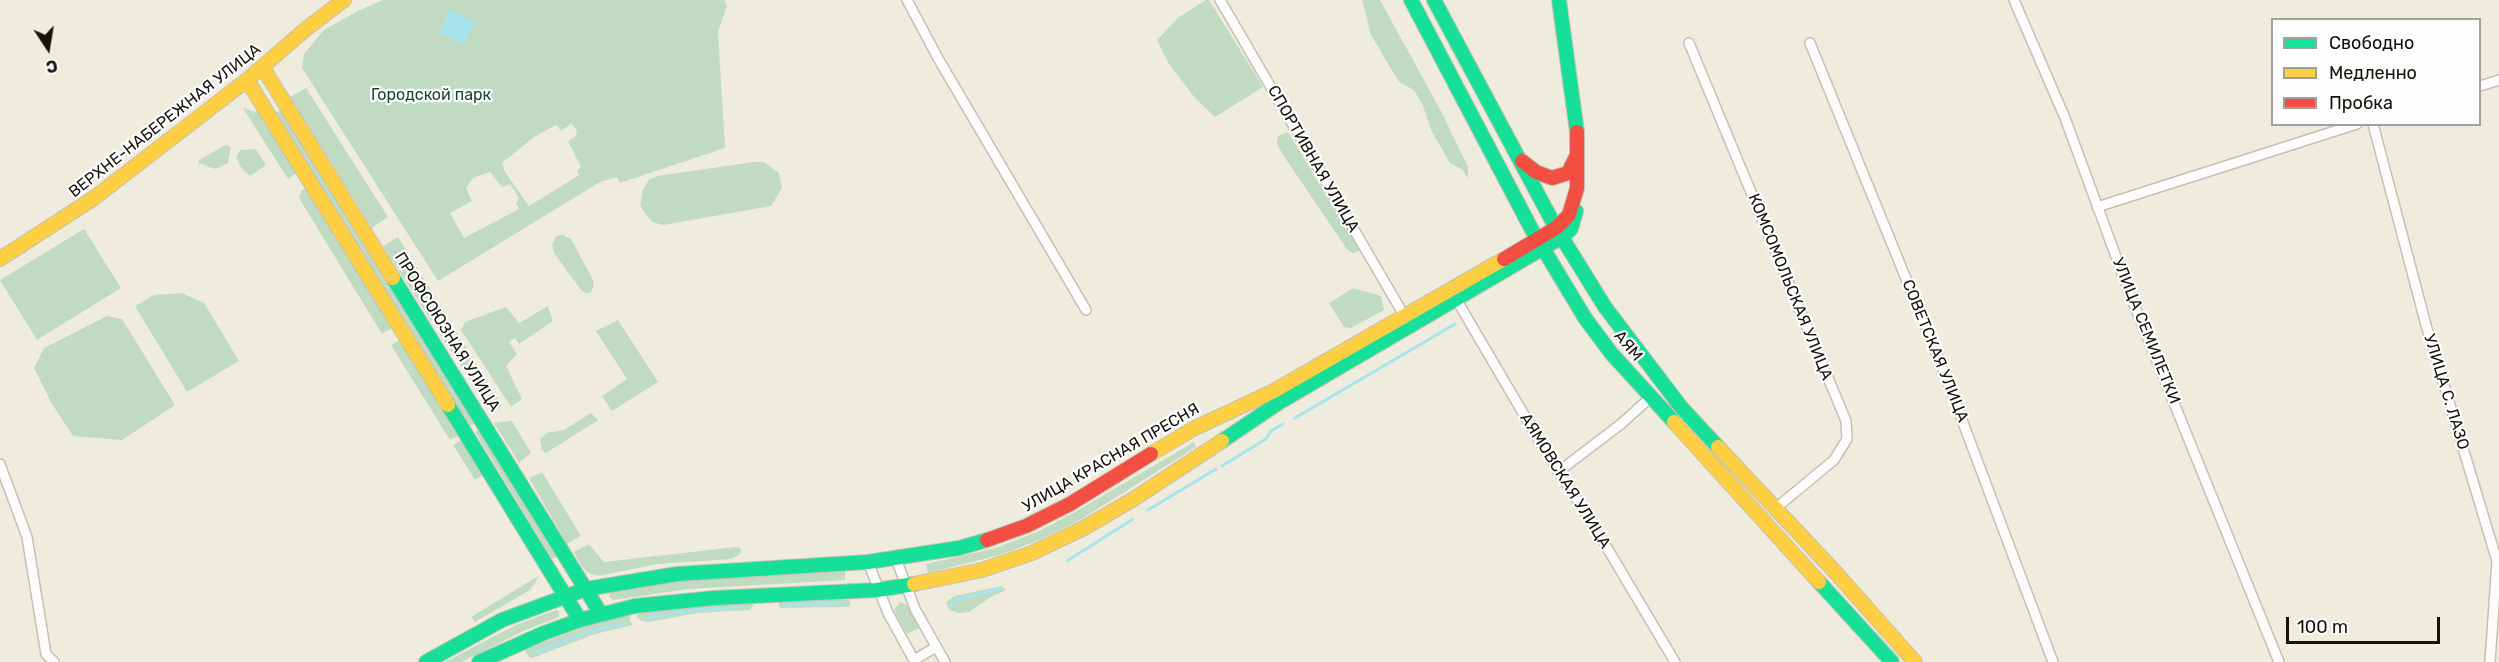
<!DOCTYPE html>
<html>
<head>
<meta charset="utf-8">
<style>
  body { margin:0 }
  #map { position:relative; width:2499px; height:662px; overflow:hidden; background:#efecde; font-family:Rubik,sans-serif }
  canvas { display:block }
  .legend { position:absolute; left:2271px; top:18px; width:210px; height:108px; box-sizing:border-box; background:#fefefe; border:2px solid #a0a09c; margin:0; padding:8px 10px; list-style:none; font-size:18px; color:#141209 }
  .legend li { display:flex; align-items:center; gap:12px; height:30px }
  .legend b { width:30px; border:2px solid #a0a09c }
  .north { position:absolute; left:18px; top:18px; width:60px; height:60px; -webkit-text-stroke:4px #fefefe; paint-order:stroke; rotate:168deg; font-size:16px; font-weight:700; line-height:24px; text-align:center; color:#141209 }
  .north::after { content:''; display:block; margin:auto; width:21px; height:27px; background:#141209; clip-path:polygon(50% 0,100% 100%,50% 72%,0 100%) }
  .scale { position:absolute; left:2286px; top:617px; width:154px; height:27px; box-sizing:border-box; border:3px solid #141209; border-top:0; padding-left:8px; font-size:18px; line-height:21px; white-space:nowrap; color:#141209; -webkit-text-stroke:4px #fefefe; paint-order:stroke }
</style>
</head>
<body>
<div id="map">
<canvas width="2499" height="662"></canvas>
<ul class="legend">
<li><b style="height:8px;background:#16e098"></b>Свободно</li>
<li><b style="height:8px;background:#ffcf43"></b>Медленно</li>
<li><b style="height:8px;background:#f24e42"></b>Пробка</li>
</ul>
<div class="north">С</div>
<div class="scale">100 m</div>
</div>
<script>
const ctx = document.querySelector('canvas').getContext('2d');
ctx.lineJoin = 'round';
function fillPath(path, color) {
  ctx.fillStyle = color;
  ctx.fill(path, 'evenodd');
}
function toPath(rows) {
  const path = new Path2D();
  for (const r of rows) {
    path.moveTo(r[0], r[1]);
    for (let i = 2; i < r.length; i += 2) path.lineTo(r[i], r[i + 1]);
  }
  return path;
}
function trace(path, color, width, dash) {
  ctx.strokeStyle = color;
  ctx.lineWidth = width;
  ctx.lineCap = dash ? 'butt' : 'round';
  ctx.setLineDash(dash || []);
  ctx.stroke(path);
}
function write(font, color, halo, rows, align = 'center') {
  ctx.font = font + ' Rubik,sans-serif';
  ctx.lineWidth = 4.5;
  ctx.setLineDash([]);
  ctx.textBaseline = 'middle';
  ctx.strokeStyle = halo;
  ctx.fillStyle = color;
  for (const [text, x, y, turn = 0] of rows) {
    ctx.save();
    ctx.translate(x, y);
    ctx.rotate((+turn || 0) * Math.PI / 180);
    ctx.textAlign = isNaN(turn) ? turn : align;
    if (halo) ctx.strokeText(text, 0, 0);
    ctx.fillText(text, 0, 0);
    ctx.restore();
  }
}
fillPath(toPath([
  [383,0,724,0,727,6,718,32,725,148,620,183,617,177,600,182,438,281,302,68,304,54,324,30,358,11],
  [571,124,577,130,576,136,568,141,581,167,577,171,579,175,529,206,505,172,502,163,534,137,556,125,561,131],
  [490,172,502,187,510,184,519,198,516,203,519,209,464,238,450,213,472,201,466,188,473,178],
  [1206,0,1209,0,1263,87,1215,117,1195,98,1169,64,1157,40,1179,17],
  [1362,0,1380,0,1442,113,1468,167,1468,179,1463,170,1450,163,1431,130,1423,106,1414,90,1399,82,1371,35],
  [306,88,388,217,372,228,290,97],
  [243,108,263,114,299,171,288,179],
  [280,110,283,111,477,422,470,426,277,117,276,113],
  [1288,132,1360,251,1352,253,1347,249,1283,155,1277,144,1278,136],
  [226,145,231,147,228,163,216,169,198,163,199,160],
  [256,149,266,165,250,176,242,169,236,157,240,150],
  [754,162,764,162,779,173,782,188,771,206,663,225,652,222,640,206,643,189,649,180,657,176],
  [310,188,395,326,382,334,299,198,302,190],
  [84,229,121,288,37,340,0,280],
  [563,235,571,239,593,280,594,286,591,292,586,294,581,290,554,253,552,245,556,236],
  [398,237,446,315,431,321,383,246],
  [1353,288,1381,296,1384,310,1351,328,1344,327,1329,303],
  [182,293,204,303,239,361,187,392,135,306,154,295],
  [548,306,553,321,519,344,515,338,509,342,517,354,506,366,522,399,511,407,461,330,465,322,506,307,519,323],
  [107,316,122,319,175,405,122,440,73,436,52,404,34,368,44,348],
  [618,320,658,382,612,411,602,396,627,379,596,331],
  [455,329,502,406,493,413,438,332],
  [403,338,462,434,450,440,391,345],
  [591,413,598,420,546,453,542,450,540,440,546,433,564,430],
  [512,421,531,453,519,463,494,423],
  [481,429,559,555,552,559,475,432],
  [465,438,486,473,475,480,453,445],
  [1194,442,1196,447,1080,520,1042,539,1000,555,928,573,926,564,996,548,1039,531,1075,512],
  [542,472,581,536,567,544,529,478],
  [589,544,604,562,736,547,740,548,741,550,740,554,732,559,657,564,599,576,589,573,582,567,574,552],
  [845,571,845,580,688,589,614,600,609,597,611,593,667,582],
  [540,575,530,590,475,622,471,617],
  [1002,586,1006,590,991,597,969,612,959,613,949,610,946,602,954,596],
  [752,600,754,604,750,610,698,613,649,622,641,621,637,617,637,613,686,604],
  [783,600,849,600,850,603,849,607,780,608,778,602],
  [900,602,908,606,919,628,907,634,894,610],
  [556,610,559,611,559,617,523,631,462,662,445,662,516,625],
  [630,615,630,621,633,625,595,634,535,657,530,658,527,654,525,649,592,624]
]), '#c1dac2');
fillPath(toPath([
  [451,10,475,22,463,45,439,32]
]), '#a7e4eb');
trace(toPath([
  [1295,418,1455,324],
  [1222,466,1266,439,1271,431,1283,424],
  [1148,510,1216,469],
  [1067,561,1133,519],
  [782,605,843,603],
  [950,605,965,597,1001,589],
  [647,618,696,610,743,607],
  [534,653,588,632,626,623]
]), '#a7e4eb', 3);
const street = toPath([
  [907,0,939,60,1086,310],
  [1220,0,1405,317],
  [2014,0,2065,118,2129,292,2279,662],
  [1689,43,1846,421,1847,439,1834,460,1776,508],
  [1810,43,1944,372,2053,662],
  [2480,86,2499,80],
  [2373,124,2426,325,2497,561,2490,662],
  [2097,207,2357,124],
  [1456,299,1540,442,1600,536,1675,662],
  [0,464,27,537,46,654,54,662],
  [1558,472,1621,424,1651,397],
  [896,559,915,609,945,662],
  [868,562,888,613,915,662],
  [914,660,936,647]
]);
const fast = toPath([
  [1411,0,1532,230,1585,318,1611,353,1674,422],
  [1434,0,1556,228,1605,307,1681,407,1718,447],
  [1559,0,1577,132],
  [393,278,601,614],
  [448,405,580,620],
  [1222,441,1280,402,1562,237,1571,229,1576,211],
  [1819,582,1892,662],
  [426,662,502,620,586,589,677,574,868,562,959,548,987,540],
  [479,662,544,633,580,620,635,606,714,598,877,590,914,584]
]);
const slow = toPath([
  [263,68,393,278],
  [247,80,448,405],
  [0,259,94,198,247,80,306,29,344,0],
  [1674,422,1819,582],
  [1718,447,1836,573,1915,662],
  [1151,454,1193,429,1274,391,1504,259],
  [914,584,982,570,1032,553,1084,528,1132,500,1222,441]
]);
const jam = toPath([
  [1522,161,1536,172,1552,178,1568,173,1576,157],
  [1504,259,1556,228,1569,215,1577,188,1577,132],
  [987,540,1026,526,1070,504,1151,454]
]);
trace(street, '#c3c1b5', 12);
trace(fast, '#c3c1b5', 16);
trace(slow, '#c3c1b5', 16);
trace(jam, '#c3c1b5', 16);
trace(street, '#fdfcfa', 9);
trace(fast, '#16e098', 14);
trace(slow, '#ffcf43', 14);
trace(jam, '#f24e42', 14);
write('16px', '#16472b', '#fefefe', [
  ["Городской парк",431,95]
]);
write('16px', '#141209', '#fefefe', [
  ["ВЕРХНЕ-НАБЕРЕЖНАЯ УЛИЦА",165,121,-38],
  ["СПОРТИВНАЯ УЛИЦА",1313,159,60],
  ["КОМСОМОЛЬСКАЯ УЛИЦА",1790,287,68],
  ["УЛИЦА СЕМИЛЕТКИ",2146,331,68],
  ["ПРОФСОЮЗНАЯ УЛИЦА",447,332,58],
  ["АЯМ",1628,346,50],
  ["СОВЕТСКАЯ УЛИЦА",1935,351,68],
  ["УЛИЦА С. ЛАЗО",2446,392,73],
  ["УЛИЦА КРАСНАЯ ПРЕСНЯ",1111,458,-30],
  ["АЯМОВСКАЯ УЛИЦА",1565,481,58]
]);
</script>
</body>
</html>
